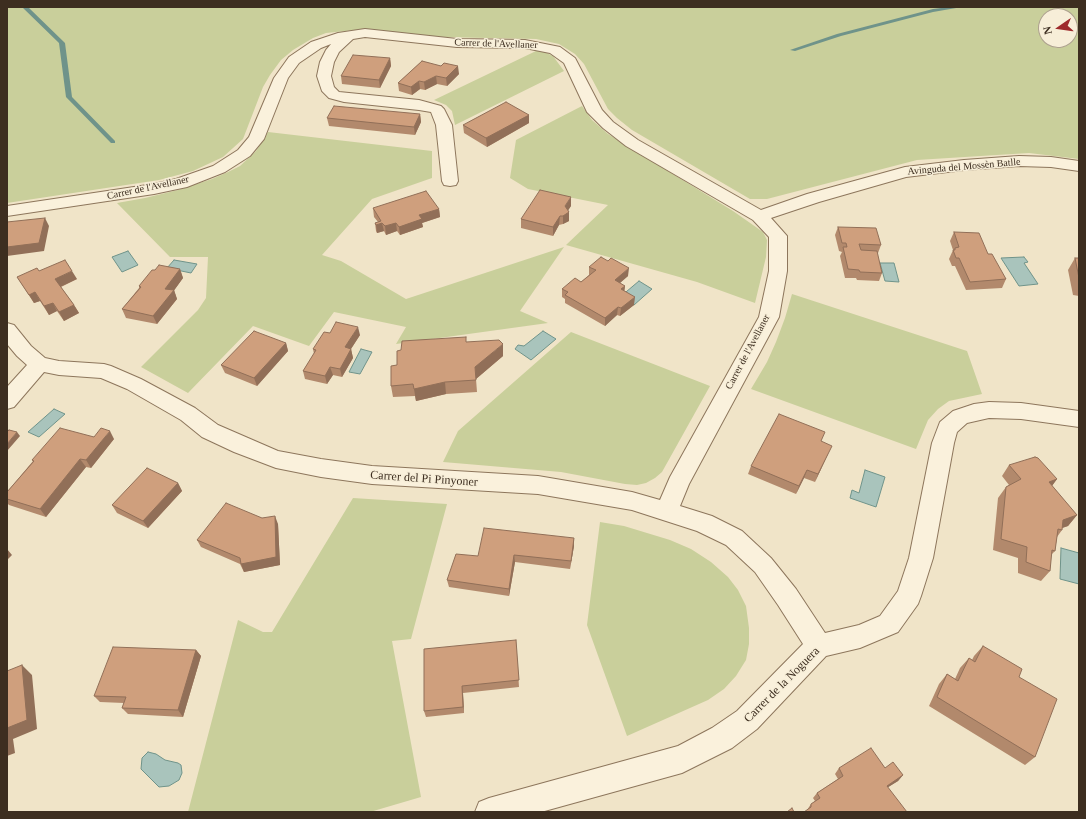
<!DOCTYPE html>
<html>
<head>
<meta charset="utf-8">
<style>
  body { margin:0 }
  #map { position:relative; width:1086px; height:819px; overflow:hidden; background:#f0e4c8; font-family:"Times New Roman",serif }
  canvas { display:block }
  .frame { position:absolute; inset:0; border:8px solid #3d2e20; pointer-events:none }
  .north { position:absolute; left:1038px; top:8px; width:40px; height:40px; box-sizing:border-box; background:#f7eed8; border:1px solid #ada18e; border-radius:50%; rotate:257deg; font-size:11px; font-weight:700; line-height:16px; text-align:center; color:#3d2e20 }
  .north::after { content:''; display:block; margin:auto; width:14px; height:18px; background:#9e2a2b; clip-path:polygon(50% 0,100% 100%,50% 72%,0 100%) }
</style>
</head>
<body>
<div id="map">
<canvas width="1086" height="819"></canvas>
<div class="frame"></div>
<div class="north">N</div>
</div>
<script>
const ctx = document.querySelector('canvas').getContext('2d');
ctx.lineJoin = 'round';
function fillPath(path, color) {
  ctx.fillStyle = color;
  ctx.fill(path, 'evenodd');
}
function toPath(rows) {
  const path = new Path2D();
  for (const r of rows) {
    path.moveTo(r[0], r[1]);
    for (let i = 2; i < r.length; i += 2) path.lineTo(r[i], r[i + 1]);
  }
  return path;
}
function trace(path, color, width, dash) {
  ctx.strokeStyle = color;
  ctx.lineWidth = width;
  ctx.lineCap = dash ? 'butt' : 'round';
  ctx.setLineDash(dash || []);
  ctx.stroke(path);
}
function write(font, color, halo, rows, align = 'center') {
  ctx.font = font + ' "Times New Roman",serif';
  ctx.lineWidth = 3;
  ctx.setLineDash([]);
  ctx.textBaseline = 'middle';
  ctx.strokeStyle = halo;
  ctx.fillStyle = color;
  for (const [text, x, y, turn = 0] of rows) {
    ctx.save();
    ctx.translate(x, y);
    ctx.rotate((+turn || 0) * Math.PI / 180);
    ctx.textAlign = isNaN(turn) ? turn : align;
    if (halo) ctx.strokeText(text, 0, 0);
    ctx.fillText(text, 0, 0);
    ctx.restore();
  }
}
fillPath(toPath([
  [7,7,1079,7,1079,159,1029,153,917,160,767,199,750,199,632,130,617,118,608,109,584,64,575,54,559,44,536,39,441,37,365,29,326,33,313,38,293,50,281,60,270,75,263,87,243,139,223,157,193,171,159,180,7,203],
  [1046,16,1070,16,1070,40,1046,40],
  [536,51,543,51,553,56,564,71,455,125,452,111,446,105,434,100],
  [582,106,592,120,608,134,733,211,763,232,767,240,766,257,755,303,697,282,566,245,608,205,528,189,510,178,516,140],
  [268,132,432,151,432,178,372,199,322,255,341,261,406,299,564,247,520,311,548,323,396,344,406,327,334,312,309,346,253,326,188,393,141,367,198,310,206,298,208,257,170,257,117,203,145,198,178,190,212,179,228,172,240,166,256,151],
  [792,294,967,351,982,394,949,401,938,409,928,420,916,449,751,389,767,362,776,342,785,318],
  [571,332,710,386,662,472,655,478,646,483,637,485,625,484,561,472,443,462,458,431],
  [353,498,447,504,411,639,392,641,421,797,370,812,188,812,238,620,263,632,272,632],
  [600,522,624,526,670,540,691,549,711,562,728,577,738,590,746,606,749,628,749,644,746,660,736,676,724,689,708,700,627,736,587,625]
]), '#c9cf9b');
const water = toPath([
  [128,251,138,265,122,272,112,257,128,251],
  [1024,257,1028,262,1024,263,1038,284,1019,286,1001,258,1024,257],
  [174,260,197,264,191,273,167,268,174,260],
  [880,263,894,263,899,282,885,281,880,263],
  [639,281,652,289,634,305,620,297,639,281],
  [543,331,556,339,531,360,515,349,518,345,524,346,543,331],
  [361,349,372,352,360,374,349,372,361,349],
  [54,409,65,414,39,437,28,432,54,409],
  [865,470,885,477,876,507,850,498,852,490,859,493,865,470],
  [1061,548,1079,553,1079,584,1060,579,1061,548],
  [148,752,156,754,165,760,178,763,181,765,182,773,179,780,169,786,159,787,141,769,142,758,148,752]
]);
fillPath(water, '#a9c4bc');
trace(water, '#6f938a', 1);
fillPath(toPath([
  [22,7,28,7,65,43,72,97,115,141,115,143,111,143,66,97,59,43,22,7],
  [949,7,962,7,933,12,841,36,795,51,790,50,837,34,933,9,949,7]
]), '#6f938a');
const street = toPath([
  [365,29,457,39,525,40,560,47,575,58,602,110,613,122,638,140,761,210,807,194,905,167,964,160,1019,156,1051,157,1079,161,1079,171,1051,167,1019,166,964,170,906,177,819,202,771,218,787,236,787,271,779,317,689,484,680,506,712,516,742,531,771,558,796,589,825,633,859,625,880,616,898,591,909,558,932,443,940,422,953,411,974,404,989,402,1021,403,1079,411,1079,427,1021,419,989,418,967,423,957,432,954,443,933,558,921,596,918,604,898,632,860,648,826,656,757,729,732,748,682,773,541,812,475,812,479,802,489,798,678,746,712,728,737,711,803,644,778,605,755,572,726,545,697,531,632,510,538,494,372,484,321,477,276,468,234,452,202,437,181,420,127,389,101,378,59,375,44,372,14,407,7,409,7,387,27,365,17,356,7,344,7,323,14,325,31,346,45,358,59,361,104,364,111,366,141,379,195,408,218,425,278,451,321,459,372,466,538,476,632,492,660,500,670,477,759,317,769,271,769,237,753,220,626,146,603,128,587,112,564,63,550,53,525,48,457,47,365,37,353,39,339,52,334,62,331,76,334,87,339,92,419,100,441,106,444,109,452,125,458,181,456,185,450,186,444,185,442,181,436,125,431,112,419,110,344,102,329,98,322,91,317,76,320,62,326,50,331,44,321,48,299,63,288,78,264,139,250,156,225,172,187,187,154,194,7,216,7,206,154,184,176,179,213,166,238,150,249,137,274,78,289,57,311,42,338,33,365,29]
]);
trace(street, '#8d765c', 2);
fillPath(street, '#faf1dc');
fillPath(toPath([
  [390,58,391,66,380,88,342,84,341,76],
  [422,61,459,74,447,86,437,84,425,90,420,89,412,95,399,91,398,83],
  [420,114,421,122,415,135,329,126,327,118],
  [529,115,529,123,487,147,464,133,463,125],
  [571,206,568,210,569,212,569,221,563,224,559,225,553,236,521,228,521,219],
  [373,208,439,209,440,217,422,223,423,227,400,235,397,231,386,235,384,231,377,233,376,231,375,223,378,222,374,217],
  [838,227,881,245,878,253,877,253,882,273,879,281,857,280,856,278,845,278,840,256,842,252,839,251,835,235],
  [954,232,988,254,1006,279,1002,288,966,290,955,266,952,266,949,259,953,250,950,241],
  [1075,258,1079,258,1079,296,1073,295,1068,270],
  [589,267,628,276,620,283,625,286,624,291,634,305,620,316,617,315,605,326,565,303,565,299,562,297,562,289,581,282,589,275],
  [180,269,183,278,174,290,177,299,157,324,126,318,122,309,139,288,139,286],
  [39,271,77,279,61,287,74,305,79,313,64,321,57,311,49,315,40,301,34,303,17,277],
  [330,333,360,335,351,349,353,358,342,377,333,375,327,384,305,379,303,371,314,354,313,349],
  [466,342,503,356,476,379,477,392,446,394,416,401,415,396,393,397,391,386,397,365],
  [286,343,288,351,257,386,225,373,221,365],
  [94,437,114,439,91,468,86,467,46,517,9,505,7,503,7,492,33,461,32,460],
  [821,441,828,454,815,482,804,478,796,494,748,474,751,466],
  [1009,465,1057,479,1052,486,1077,515,1068,526,1062,528,1062,530,1057,537,1055,551,1051,555,1050,571,1041,581,1018,573,1018,558,993,550,998,498,1006,487,1009,485,1002,476],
  [178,483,182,491,148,528,117,513,112,505],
  [262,518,278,524,280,565,244,572,240,564,201,547,197,540],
  [574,538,574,546,570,569,515,562,509,596,449,587,447,580,478,556],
  [516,640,519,687,463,693,464,713,426,717,424,711],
  [983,646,1019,677,1035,757,1025,765,929,706,939,684,947,674,955,679,960,668,969,658,972,660,974,656],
  [196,650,201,656,183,717,128,714,122,708,124,703,100,702,94,696],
  [839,768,885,768,903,775,898,781,888,787,807,810,811,804,815,801,813,798,817,793,838,779,835,774]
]), '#b2896c');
fillPath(toPath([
  [390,58,391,66,380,88,379,80],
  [458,66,459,74,447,86,446,78],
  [436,76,437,84,425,90,424,82],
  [419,81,420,89,412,95,411,87],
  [420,114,421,122,415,135,414,127],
  [529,115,529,123,487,147,486,138],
  [571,197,571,206,565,215,569,212,569,221,563,224,563,216,565,206],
  [439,209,440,217,422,223,423,227,400,235,399,227,419,215],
  [560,216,559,225,553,236,553,227],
  [45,218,49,226,44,251,7,256,7,247],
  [382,223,384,231,377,233,376,225],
  [396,223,397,231,386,235,385,226],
  [629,268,628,276,614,288,615,280],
  [180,269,183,278,173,292,174,290,177,299,157,324,153,316,165,289],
  [72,271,77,279,60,287,55,279],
  [625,286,624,294,621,289],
  [35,292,40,301,34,303,29,295],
  [635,297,634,305,620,316,621,308],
  [53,303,57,311,49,315,44,306],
  [74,305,79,313,64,321,59,312],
  [618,307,617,315,605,326,605,318],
  [358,327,360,335,347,355,345,347],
  [286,343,288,351,257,386,254,378],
  [503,344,503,356,476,379,475,367],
  [351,349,353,358,342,377,340,369],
  [330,367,333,375,327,384,325,376],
  [445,382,446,394,416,401,414,389],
  [110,431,114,439,91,468,86,460],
  [17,432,20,436,7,451,7,444],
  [832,446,828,454,815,482,818,474],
  [80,459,86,467,46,517,40,509],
  [807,470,804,478,796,494,799,486],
  [1057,479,1048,491,1049,482],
  [178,483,182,491,148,528,143,521],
  [1077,515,1068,526,1059,529,1063,520],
  [275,516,278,524,280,565,244,572,241,564],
  [574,538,574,546,570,569,571,561],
  [7,549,12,555,7,560],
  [514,555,515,562,509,596,509,589],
  [196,650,201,656,183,717,178,710],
  [22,665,32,675,37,729,13,739,15,753,7,756,7,728],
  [462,686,463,693,464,713,463,707],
  [903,775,898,781,882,791,887,786]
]), '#916f58');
const building = toPath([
  [353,55,390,58,379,80,341,76,353,55],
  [422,61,441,66,444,63,458,66,446,78,436,76,424,82,419,81,411,87,398,83,422,61],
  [506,102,529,115,486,138,463,125,506,102],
  [334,106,420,114,414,127,327,118,334,106],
  [540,190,571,197,565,206,569,212,563,216,560,216,553,227,521,219,540,190],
  [426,191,439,209,419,215,422,219,399,227,396,223,385,226,382,223,376,225,375,223,381,221,373,208,426,191],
  [45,218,39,243,7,247,7,222,45,218],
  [838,227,876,228,881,245,859,244,861,250,877,251,882,273,860,272,859,270,848,269,843,247,847,247,846,243,842,243,838,227],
  [954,232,979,233,988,254,992,254,1006,279,970,282,959,258,956,258,953,250,955,250,955,248,959,247,954,232],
  [601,257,608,261,611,258,629,268,615,280,625,286,621,289,635,297,621,308,618,307,605,318,565,295,568,292,562,289,575,278,581,282,596,270,589,267,601,257],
  [1075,258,1079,258,1079,278,1075,258],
  [65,260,72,271,55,279,74,305,59,312,53,303,44,306,35,292,29,295,17,277,37,268,39,271,65,260],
  [159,265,180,269,165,289,174,290,153,316,122,309,141,287,139,286,152,270,155,270,159,265],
  [336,322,358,327,345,347,351,349,340,369,330,367,325,376,303,371,316,350,313,349,324,332,330,333,336,322],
  [254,331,286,343,254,378,221,365,254,331],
  [466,337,466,342,499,340,503,344,475,367,476,380,445,382,414,389,413,384,391,386,391,366,397,365,397,351,401,350,402,341,466,337],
  [779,414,825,432,821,441,832,446,818,474,807,470,799,486,751,466,779,414],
  [60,428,94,437,101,428,110,431,86,460,80,459,40,509,7,499,7,492,34,461,32,460,60,428],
  [9,430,17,432,7,444,7,432,9,430],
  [1035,457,1038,458,1057,479,1049,482,1077,515,1063,520,1062,530,1058,529,1055,551,1052,550,1050,571,1026,562,1027,547,1001,539,1006,487,1021,479,1009,465,1035,457],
  [147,468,178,483,143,521,112,505,147,468],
  [226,503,262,518,275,516,276,557,241,564,240,558,197,540,226,503],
  [484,528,574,538,571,561,514,555,509,589,447,580,456,554,478,556,484,528],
  [516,640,519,680,462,686,463,707,424,711,424,649,516,640],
  [983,646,1022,669,1019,677,1057,699,1035,757,937,697,947,674,958,681,969,658,975,662,983,646],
  [113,647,196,650,178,710,122,708,126,697,94,696,113,647],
  [22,665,27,720,7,728,7,671,22,665],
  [871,748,885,768,893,762,903,775,887,786,907,812,804,812,811,807,811,804,820,798,817,793,843,776,839,768,871,748],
  [792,808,794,812,787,812,792,808]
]);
fillPath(building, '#cf9f7d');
trace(building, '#916f58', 1);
write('10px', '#3d2e20', '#f7eed8', [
  ["Carrer de l'Avellaner",496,44,2],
  ["Avinguda del Mossèn Batlle",964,167,-5],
  ["Carrer de l'Avellaner",148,188,-12],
  ["Carrer de l'Avellaner",748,352,-62]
]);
write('12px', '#3d2e20', '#f7eed8', [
  ["Carrer del Pi Pinyoner",424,479,4],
  ["Carrer de la Noguera",782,685,-45]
]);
</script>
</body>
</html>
